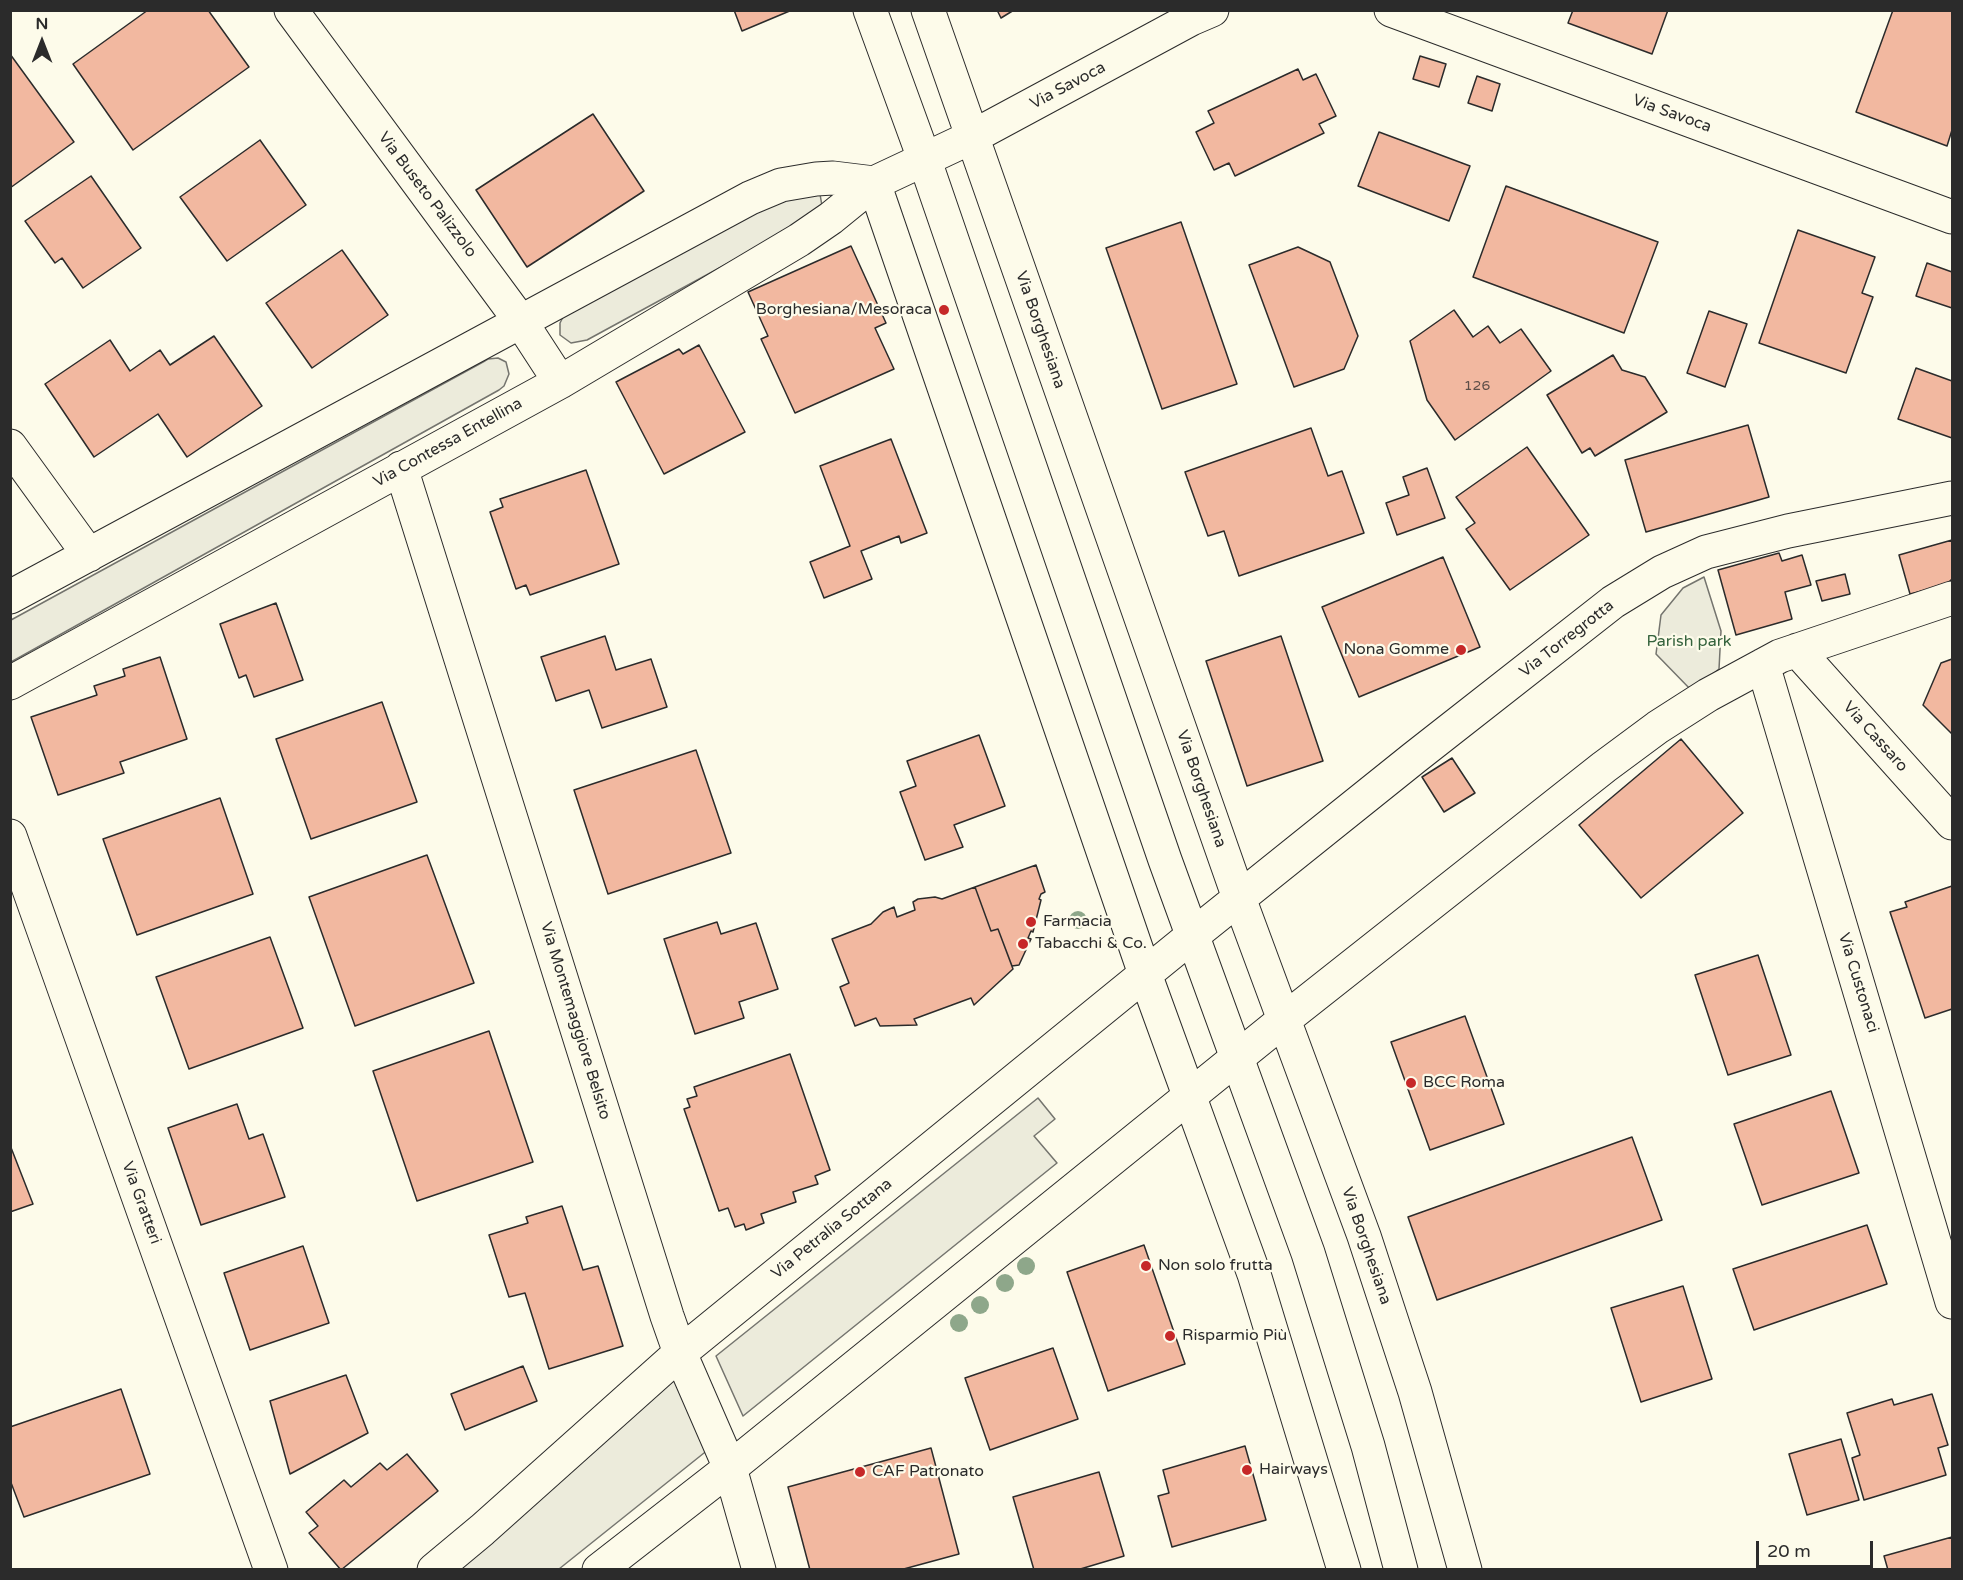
<!DOCTYPE html>
<html>
<head>
<meta charset="utf-8">
<style>
  body { margin:0 }
  #map { position:relative; width:1963px; height:1580px; overflow:hidden; background:#fdfbea; font-family:"Varela Round",sans-serif }
  canvas { display:block }
  .frame { position:absolute; inset:0; border:12px solid #2b2b2b; pointer-events:none }
  .north { position:absolute; left:12px; top:12px; width:60px; height:60px; -webkit-text-stroke:4px #fdfbea; paint-order:stroke; rotate:0deg; font-size:16px; font-weight:700; line-height:24px; text-align:center; color:#2b2b2b }
  .north::after { content:''; display:block; margin:auto; width:21px; height:27px; background:#2b2b2b; clip-path:polygon(50% 0,100% 100%,50% 72%,0 100%) }
  .scale { position:absolute; left:1756px; top:1541px; width:117px; height:27px; box-sizing:border-box; border:3px solid #2b2b2b; border-top:0; padding-left:8px; font-size:18px; line-height:21px; white-space:nowrap; color:#2b2b2b; -webkit-text-stroke:4px #fdfbea; paint-order:stroke }
</style>
</head>
<body>
<div id="map">
<canvas width="1963" height="1580"></canvas>
<div class="frame"></div>
<div class="north">N</div>
<div class="scale">20 m</div>
</div>
<script>
const ctx = document.querySelector('canvas').getContext('2d');
ctx.lineJoin = 'round';
function fillPath(path, color) {
  ctx.fillStyle = color;
  ctx.fill(path, 'evenodd');
}
function toPath(rows) {
  const path = new Path2D();
  for (const r of rows) {
    path.moveTo(r[0], r[1]);
    for (let i = 2; i < r.length; i += 2) path.lineTo(r[i], r[i + 1]);
  }
  return path;
}
function trace(path, color, width, dash) {
  ctx.strokeStyle = color;
  ctx.lineWidth = width;
  ctx.lineCap = dash ? 'butt' : 'round';
  ctx.setLineDash(dash || []);
  ctx.stroke(path);
}
function write(font, color, halo, rows, align = 'center') {
  ctx.font = font + ' "Varela Round",sans-serif';
  ctx.lineWidth = 4.5;
  ctx.setLineDash([]);
  ctx.textBaseline = 'middle';
  ctx.strokeStyle = halo;
  ctx.fillStyle = color;
  for (const [text, x, y, turn = 0] of rows) {
    ctx.save();
    ctx.translate(x, y);
    ctx.rotate((+turn || 0) * Math.PI / 180);
    ctx.textAlign = isNaN(turn) ? turn : align;
    if (halo) ctx.strokeText(text, 0, 0);
    ctx.fillText(text, 0, 0);
    ctx.restore();
  }
}
const green = toPath([
  [787,193,820,194,822,206,813,217,587,340,571,343,560,335,560,323,563,317,787,193],
  [498,358,506,362,509,374,504,386,499,390,11,662,11,620,483,362,488,359,498,358],
  [1704,577,1721,631,1719,669,1692,691,1656,654,1661,615,1683,588,1704,577],
  [1038,1098,1055,1119,1034,1136,1057,1163,743,1416,716,1356,1038,1098],
  [677,1377,709,1449,559,1569,445,1570,677,1377]
]);
fillPath(green, '#ecebdb');
trace(green, '#74746e', 1.5);
const building = toPath([
  [148,10,208,10,249,67,133,150,73,64,148,10],
  [734,10,792,10,742,31,734,10],
  [997,10,1014,10,1001,18,997,10],
  [1573,10,1668,10,1652,54,1568,23,1573,10],
  [1893,10,1952,10,1952,130,1947,146,1856,112,1893,10],
  [10,54,74,142,10,188,10,54],
  [1420,56,1446,64,1439,87,1413,79,1420,56],
  [1298,69,1303,80,1316,74,1336,116,1319,124,1324,133,1235,176,1229,163,1214,170,1196,132,1214,123,1208,111,1298,69],
  [1477,76,1500,84,1492,111,1468,103,1477,76],
  [593,114,644,191,527,267,476,190,593,114],
  [1379,132,1470,166,1449,221,1358,186,1379,132],
  [260,140,306,205,227,261,180,197,260,140],
  [91,176,141,248,83,288,62,258,55,263,25,221,91,176],
  [1506,186,1658,242,1624,333,1473,277,1506,186],
  [1181,222,1237,384,1162,409,1106,248,1181,222],
  [1798,230,1875,257,1862,293,1873,297,1846,373,1759,343,1798,230],
  [851,246,886,323,875,328,894,369,795,413,761,339,768,336,748,292,851,246],
  [1298,247,1330,262,1358,336,1344,369,1294,387,1249,265,1298,247],
  [342,250,388,315,312,368,266,303,342,250],
  [1927,263,1952,272,1952,308,1916,296,1927,263],
  [1454,310,1473,337,1488,326,1500,343,1521,329,1551,371,1455,440,1427,400,1410,341,1454,310],
  [1709,311,1747,324,1725,387,1687,373,1709,311],
  [214,336,262,406,187,457,158,414,94,457,45,384,110,340,130,371,160,350,170,365,214,336],
  [699,345,745,432,664,474,616,382,679,349,683,354,699,345],
  [1613,355,1622,370,1645,377,1667,412,1595,456,1590,448,1582,453,1547,395,1613,355],
  [1916,368,1952,381,1952,438,1898,419,1916,368],
  [1748,425,1769,497,1646,532,1625,460,1748,425],
  [1311,428,1328,476,1342,471,1364,533,1239,576,1224,531,1208,536,1185,472,1311,428],
  [891,439,927,533,901,543,899,536,861,551,872,579,824,598,810,562,850,546,820,466,891,439],
  [1527,447,1589,535,1510,590,1466,529,1475,523,1456,497,1527,447],
  [1427,468,1445,518,1397,535,1386,503,1409,495,1403,477,1427,468],
  [586,470,619,564,530,595,526,585,516,589,490,512,503,507,500,499,586,470],
  [1952,540,1952,579,1946,585,1910,594,1899,555,1952,540],
  [1779,553,1782,561,1802,555,1811,585,1785,592,1792,619,1736,635,1718,570,1779,553],
  [1443,557,1480,647,1359,697,1322,607,1443,557],
  [1845,574,1850,594,1822,601,1816,581,1845,574],
  [276,603,303,680,254,697,246,675,239,678,220,624,276,603],
  [605,636,616,670,651,659,667,707,602,728,589,690,556,701,541,657,605,636],
  [1281,636,1323,761,1247,786,1206,661,1281,636],
  [160,657,187,739,120,762,124,773,58,795,31,717,97,695,94,686,125,676,123,669,160,657],
  [1952,659,1952,734,1923,705,1941,663,1952,659],
  [382,702,417,802,311,839,276,739,382,702],
  [979,735,1005,806,954,825,963,847,925,860,900,792,916,786,907,761,979,735],
  [1681,739,1743,813,1641,898,1579,825,1681,739],
  [696,750,731,853,608,894,574,790,696,750],
  [1452,758,1475,793,1444,812,1422,777,1452,758],
  [220,798,253,894,137,935,103,839,220,798],
  [427,855,474,983,355,1026,309,897,427,855],
  [1036,865,1045,892,1041,894,1039,899,1041,900,1033,932,1031,931,1028,938,1031,939,1019,965,1012,966,998,929,991,931,975,887,1036,865],
  [1952,886,1952,1009,1925,1018,1890,912,1907,907,1905,902,1952,886],
  [975,887,991,931,998,929,1013,969,974,1005,971,998,914,1019,917,1025,880,1026,876,1018,855,1026,840,987,849,983,832,939,871,924,883,912,894,907,897,917,915,910,913,902,918,899,935,897,942,899,975,887],
  [717,922,721,934,756,923,778,989,739,1002,744,1018,695,1034,664,939,717,922],
  [270,937,303,1028,189,1069,156,977,270,937],
  [1758,955,1791,1055,1728,1075,1695,975,1758,955],
  [1465,1016,1504,1124,1430,1150,1391,1042,1465,1016],
  [489,1031,533,1162,417,1201,373,1071,489,1031],
  [790,1054,830,1170,815,1176,818,1184,793,1192,796,1202,761,1214,764,1223,746,1230,744,1224,735,1227,728,1208,719,1211,684,1109,690,1107,687,1099,697,1096,694,1087,790,1054],
  [1831,1091,1859,1173,1762,1205,1734,1124,1831,1091],
  [237,1104,249,1139,263,1134,285,1197,201,1225,168,1128,237,1104],
  [1632,1137,1662,1220,1437,1300,1408,1217,1632,1137],
  [10,1145,33,1204,10,1212,10,1145],
  [562,1206,583,1270,598,1266,623,1346,549,1369,525,1293,509,1297,489,1235,528,1223,526,1217,562,1206],
  [1867,1225,1887,1284,1754,1330,1733,1269,1867,1225],
  [1144,1245,1185,1364,1108,1391,1067,1272,1144,1245],
  [303,1246,329,1323,250,1350,224,1273,303,1246],
  [1683,1286,1712,1379,1641,1402,1611,1308,1683,1286],
  [1053,1348,1078,1419,990,1450,965,1378,1053,1348],
  [523,1366,537,1401,465,1430,451,1394,523,1366],
  [346,1375,368,1433,290,1474,270,1401,346,1375],
  [121,1389,150,1474,24,1517,10,1480,10,1427,121,1389],
  [1932,1394,1948,1445,1938,1448,1946,1475,1864,1500,1852,1458,1860,1455,1847,1413,1892,1399,1894,1405,1932,1394],
  [1841,1439,1859,1500,1807,1515,1789,1454,1841,1439],
  [1245,1446,1266,1520,1172,1547,1158,1496,1169,1493,1163,1470,1245,1446],
  [931,1448,959,1554,900,1570,810,1570,788,1487,931,1448],
  [407,1454,438,1491,341,1570,309,1533,318,1526,306,1512,344,1480,351,1487,380,1463,387,1470,407,1454],
  [1099,1472,1124,1556,1077,1570,1034,1570,1013,1497,1099,1472],
  [1952,1537,1952,1570,1888,1570,1884,1556,1952,1537]
]);
fillPath(building, '#f2b8a0');
trace(building, '#2b2b2b', 1.5);
const street = toPath([
  [291,10,521,322,560,382],
  [928,10,1239,898,1364,1236,1415,1392,1465,1570],
  [1391,10,1952,217],
  [874,183,1145,974,1254,1274,1344,1570],
  [10,446,89,555],
  [401,468,667,1316,680,1353,730,1468,759,1570],
  [10,597,750,198,781,185,816,179,833,178,874,183],
  [1797,650,1952,823],
  [1763,665,1952,1302],
  [10,683,560,382,799,240,831,218,874,183,972,137,1191,19,1212,10],
  [10,836,271,1570],
  [434,1570,482,1530,680,1353,1192,936,1414,758,1613,602,1662,572,1706,552,1788,531,1952,498],
  [599,1570,730,1468,1285,1019,1604,767,1658,727,1708,695,1780,656,1952,598]
]);
const secondary = toPath([
  [870,10,925,161,1165,860,1308,1253,1368,1446,1401,1570]
]);
trace(street, '#2b2b2b', 35);
trace(secondary, '#2b2b2b', 35);
trace(street, '#fdfbea', 33);
trace(secondary, '#fdfbea', 33);
ctx.fillStyle = '#8ea78a';
for (const [x, y] of [
  [1078,920],
  [1026,1266],
  [1005,1283],
  [980,1305],
  [959,1323]
]) {
  ctx.beginPath();
  ctx.arc(x, y, 9, 0, 2 * Math.PI);
  ctx.fill();
}
for (const [x, y, r, color] of [
  [944,310,6,"#c62828"],
  [1461,650,6,"#c62828"],
  [1031,922,6,"#c62828"],
  [1023,944,6,"#c62828"],
  [1411,1083,6,"#c62828"],
  [1146,1266,6,"#c62828"],
  [1170,1336,6,"#c62828"],
  [1247,1470,6,"#c62828"],
  [860,1472,6,"#c62828"]
]) {
  const dot = new Path2D();
  dot.arc(x, y, r, 0, 2 * Math.PI);
  ctx.fillStyle = color;
  ctx.fill(dot);
  trace(dot, '#fdfbea', 2);
}
write('14px', '#5d4e48', null, [
  ["126",1477,386]
]);
write('16px', '#2b2b2b', '#fdfbea', [
  ["Via Savoca",1068,86,-28],
  ["Via Savoca",1672,114,20],
  ["Via Buseto Palizzolo",427,195,53],
  ["Via Borghesiana",1040,330,71],
  ["Via Contessa Entellina",448,443,-29],
  ["Via Torregrotta",1567,639,-38],
  ["Via Cassaro",1875,737,48],
  ["Via Borghesiana",1201,789,71],
  ["Via Custonaci",1858,983,73],
  ["Via Montemaggiore Belsito",575,1021,73],
  ["Via Gratteri",141,1203,70],
  ["Via Petralia Sottana",832,1229,-39],
  ["Via Borghesiana",1366,1246,71]
]);
write('16px', '#2b2b2b', '#fdfbea', [
  ["Borghesiana/Mesoraca",932,310,"right"],
  ["Nona Gomme",1449,650,"right"],
  ["Farmacia",1043,922],
  ["Tabacchi & Co.",1035,944],
  ["BCC Roma",1423,1083],
  ["Non solo frutta",1158,1266],
  ["Risparmio Più",1182,1336],
  ["Hairways",1259,1470],
  ["CAF Patronato",872,1472]
], 'left');
write('16px', '#34623c', '#fdfbea', [
  ["Parish park",1689,642]
]);
</script>
</body>
</html>
